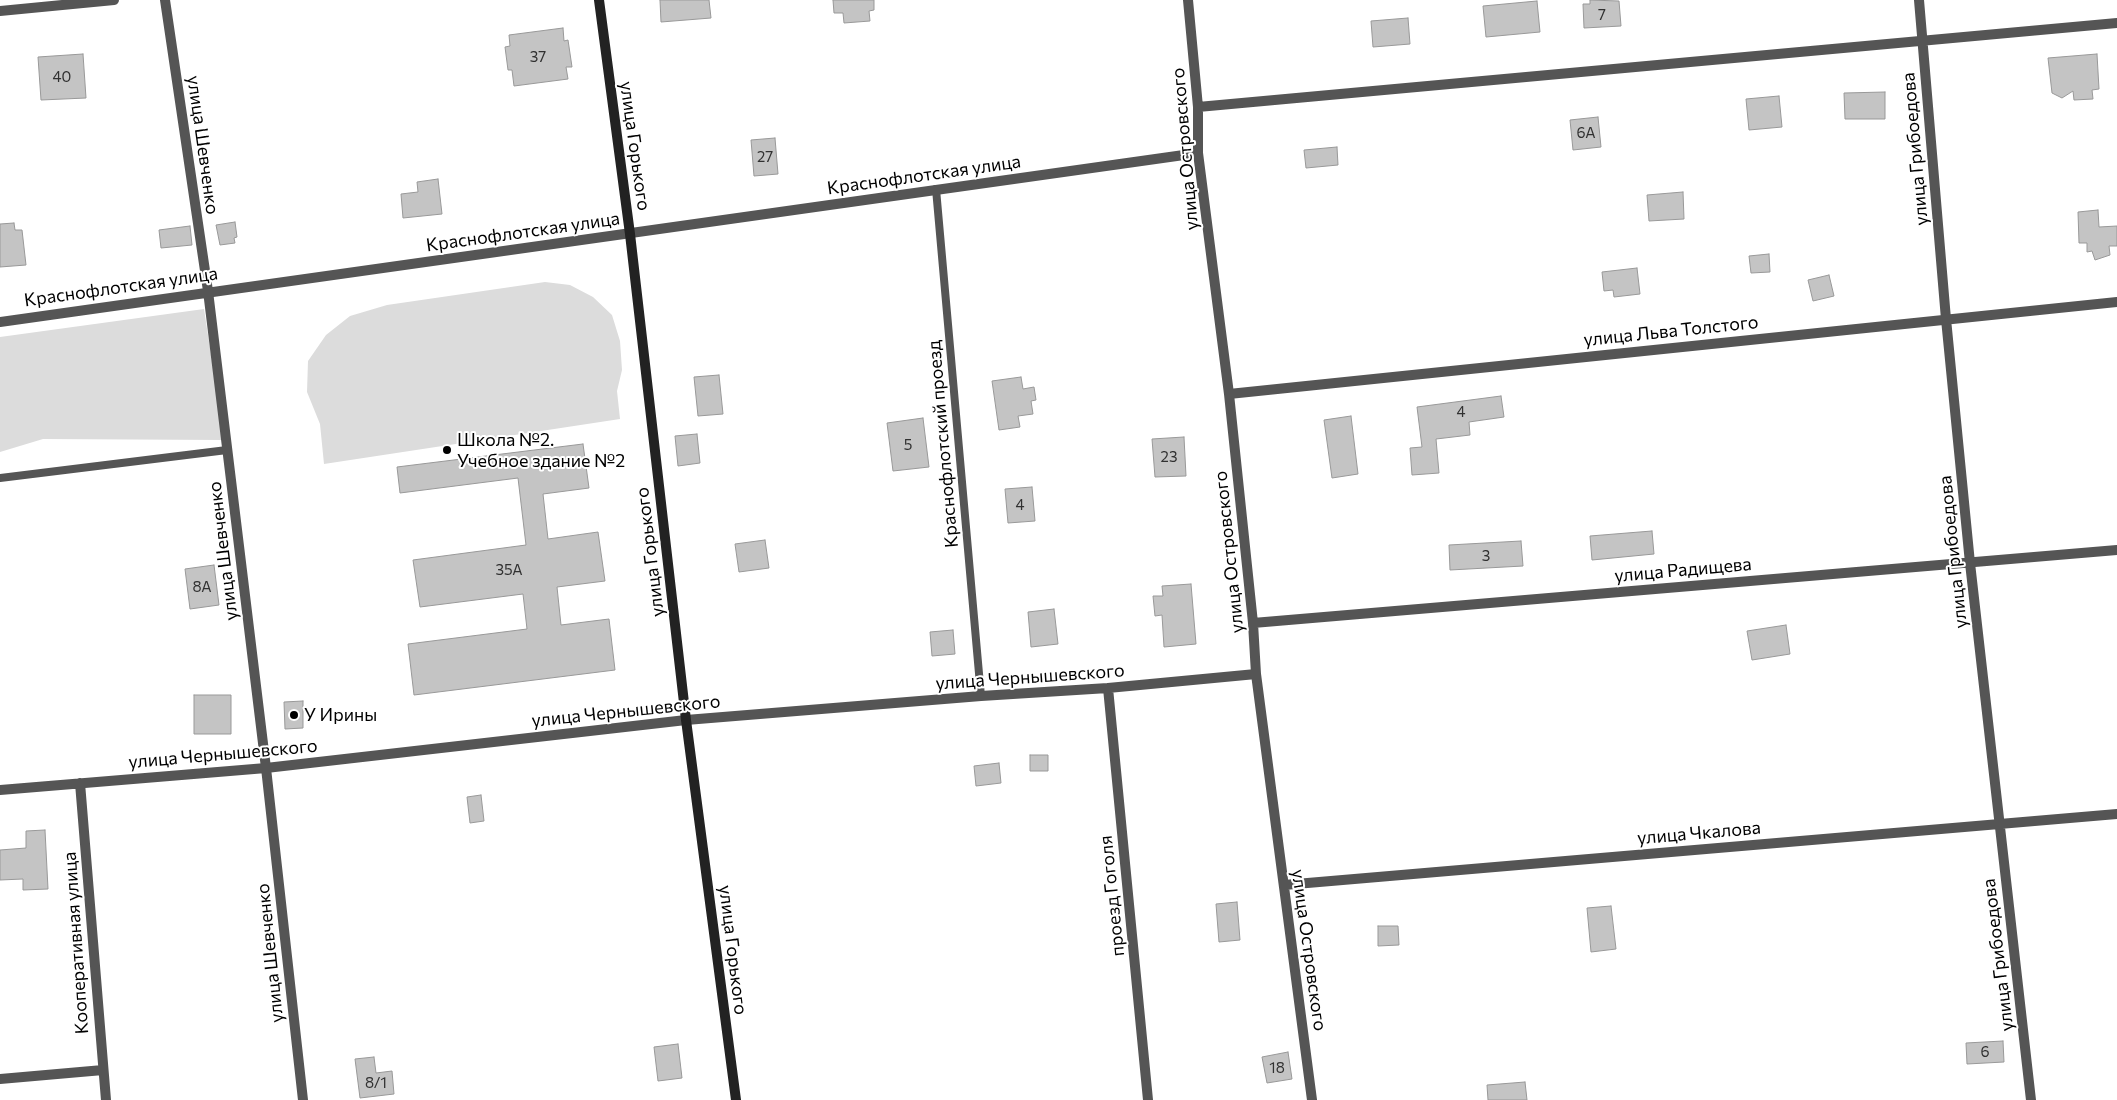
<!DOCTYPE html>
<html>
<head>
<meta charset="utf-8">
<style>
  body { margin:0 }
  canvas { display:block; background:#fff }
</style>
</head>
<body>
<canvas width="2117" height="1100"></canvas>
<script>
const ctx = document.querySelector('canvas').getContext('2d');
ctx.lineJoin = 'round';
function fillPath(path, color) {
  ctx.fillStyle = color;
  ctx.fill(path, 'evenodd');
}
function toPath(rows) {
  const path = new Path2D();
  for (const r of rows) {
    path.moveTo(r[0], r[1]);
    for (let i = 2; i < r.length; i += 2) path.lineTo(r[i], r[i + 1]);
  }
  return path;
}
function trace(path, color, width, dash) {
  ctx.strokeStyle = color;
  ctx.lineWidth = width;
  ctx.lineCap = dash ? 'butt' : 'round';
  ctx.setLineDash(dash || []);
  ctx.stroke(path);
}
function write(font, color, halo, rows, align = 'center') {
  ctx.font = font + ' Commissioner,sans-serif';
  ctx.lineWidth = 4;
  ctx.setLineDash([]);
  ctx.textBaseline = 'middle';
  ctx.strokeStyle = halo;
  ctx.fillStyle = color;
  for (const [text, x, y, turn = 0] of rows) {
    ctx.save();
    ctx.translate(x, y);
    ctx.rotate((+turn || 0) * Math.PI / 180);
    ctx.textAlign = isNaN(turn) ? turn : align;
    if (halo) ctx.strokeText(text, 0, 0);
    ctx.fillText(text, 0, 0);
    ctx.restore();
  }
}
fillPath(toPath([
  [545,282,570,285,593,297,612,315,620,341,622,370,617,391,620,419,324,464,320,424,307,392,308,361,326,335,350,316,387,305],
  [204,309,224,440,43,439,0,452,0,337]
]), '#dcdcdc');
const building = toPath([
  [660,0,709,0,711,18,661,22,660,0],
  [833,0,874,0,874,10,869,11,870,21,844,23,843,13,834,13,833,0],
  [1590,0,1619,1,1621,26,1584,28,1583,4,1590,4,1590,0],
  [1537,1,1540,32,1486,37,1483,6,1537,1],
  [1408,18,1410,44,1373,47,1371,21,1408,18],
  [563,28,564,41,568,40,572,67,566,67,568,79,514,86,512,70,508,70,505,47,510,46,509,35,563,28],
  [83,54,86,98,41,100,38,57,83,54],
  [2097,54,2099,89,2092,90,2093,99,2074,100,2073,91,2062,98,2052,93,2048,58,2097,54],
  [1885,92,1885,119,1845,119,1844,93,1885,92],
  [1779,96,1782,127,1749,130,1746,99,1779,96],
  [1598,117,1601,147,1573,150,1570,120,1598,117],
  [775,138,778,174,754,176,751,140,775,138],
  [1337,147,1338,165,1306,168,1304,150,1337,147],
  [438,179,442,214,403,218,401,194,418,192,417,182,438,179],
  [1683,192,1684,219,1649,221,1647,195,1683,192],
  [2098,210,2099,227,2117,226,2117,246,2109,246,2110,255,2095,260,2092,251,2087,252,2087,243,2079,243,2078,212,2098,210],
  [235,222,237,237,234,238,235,243,220,245,216,225,235,222],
  [14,223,15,230,22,230,26,265,0,267,0,224,14,223],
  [190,226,192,245,161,248,159,230,190,226],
  [1769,254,1770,272,1751,273,1749,256,1769,254],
  [1637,268,1640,294,1614,297,1613,290,1604,291,1602,272,1637,268],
  [1829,275,1834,296,1813,301,1808,280,1829,275],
  [719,375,723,414,698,416,694,377,719,375],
  [1021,377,1023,389,1034,387,1036,400,1031,401,1033,414,1018,416,1020,427,999,430,992,381,1021,377],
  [1501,396,1504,417,1469,422,1470,435,1436,439,1439,473,1412,475,1410,448,1422,447,1417,407,1501,396],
  [1351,416,1358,474,1332,478,1324,420,1351,416],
  [923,418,929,467,893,471,887,423,923,418],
  [697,434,700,463,678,466,675,436,697,434],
  [1184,437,1186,476,1155,477,1152,439,1184,437],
  [583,444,589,488,543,494,548,539,598,532,605,581,557,587,561,625,609,619,615,670,414,695,408,644,527,629,523,594,420,607,413,560,526,545,518,478,400,493,397,467,583,444],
  [1032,487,1035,521,1008,523,1005,489,1032,487],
  [1652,531,1654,554,1592,560,1590,536,1652,531],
  [765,540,769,568,739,572,735,544,765,540],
  [1521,541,1523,566,1450,570,1449,545,1521,541],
  [214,565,219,605,190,609,185,569,214,565],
  [1191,584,1196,644,1164,647,1162,615,1155,616,1153,596,1163,596,1162,586,1191,584],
  [1054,609,1058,644,1031,647,1028,612,1054,609],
  [1786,625,1790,654,1752,660,1747,631,1786,625],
  [953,630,955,654,932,656,930,632,953,630],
  [194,695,231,695,231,734,194,734,194,695],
  [303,701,303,728,285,729,284,702,303,701],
  [1030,755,1048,755,1048,771,1030,771,1030,755],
  [999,763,1001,783,976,786,974,766,999,763],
  [481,795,484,821,470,823,467,797,481,795],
  [45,830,48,889,23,890,23,879,0,880,0,850,26,848,26,831,45,830],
  [1237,902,1240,940,1219,942,1216,904,1237,902],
  [1611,906,1616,949,1591,952,1587,908,1611,906],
  [1378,926,1398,926,1399,945,1378,946,1378,926],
  [2003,1041,2004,1062,1967,1064,1966,1043,2003,1041],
  [678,1044,682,1078,658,1081,654,1047,678,1044],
  [1288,1052,1292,1079,1267,1083,1262,1057,1288,1052],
  [374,1057,376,1073,392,1071,394,1094,360,1098,355,1059,374,1057],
  [1525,1082,1527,1100,1488,1100,1487,1085,1525,1082]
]);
fillPath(building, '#c4c4c4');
trace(building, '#999', 1);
trace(toPath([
  [936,189,981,696],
  [0,478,227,450]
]), '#555', 8);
trace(toPath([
  [165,0,208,291,266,768,303,1100],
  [1188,0,1198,107,1198,153,1229,394,1253,623,1256,674,1312,1100],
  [1919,0,1946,319,1970,563,2031,1100],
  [0,11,114,0],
  [1198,107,2117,23],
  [0,322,1198,153],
  [1229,394,2117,302],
  [1253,623,2117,550],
  [1108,688,1148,1100],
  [80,783,106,1100],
  [0,790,266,768,686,720,981,696,1108,688,1256,674],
  [1284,885,2117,814],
  [0,1079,103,1070]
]), '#555', 10);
trace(toPath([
  [599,0,630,234,686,720,736,1100]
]), '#222', 10);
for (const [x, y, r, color] of [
  [447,450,5,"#000"],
  [294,715,5,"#000"]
]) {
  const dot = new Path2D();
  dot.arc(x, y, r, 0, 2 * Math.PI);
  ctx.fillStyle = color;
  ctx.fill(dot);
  trace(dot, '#fff', 2);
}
write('15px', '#313131', null, [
  ["7",1602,15],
  ["37",538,57],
  ["40",62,77],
  ["6А",1586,133],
  ["27",765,157],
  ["4",1461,412],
  ["5",908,445],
  ["23",1169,457],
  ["4",1020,505],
  ["3",1486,556],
  ["35А",509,570],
  ["8А",202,587],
  ["6",1985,1052],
  ["18",1277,1068],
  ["8/1",376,1083]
]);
write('18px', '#000', '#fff', [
  ["улица Шевченко",203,145,82],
  ["улица Горького",635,146,82],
  ["улица Островского",1185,149,-95],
  ["улица Грибоедова",1915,149,-95],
  ["Краснофлотская улица",924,175,-8],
  ["Краснофлотская улица",523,232,-8],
  ["Краснофлотская улица",121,287,-8],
  ["улица Льва Толстого",1671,331,-6],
  ["Краснофлотский проезд",943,444,-95],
  ["улица Шевченко",223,551,-97],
  ["улица Горького",650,552,-97],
  ["улица Островского",1229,552,-96],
  ["улица Грибоедова",1953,552,-96],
  ["улица Радищева",1683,570,-5],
  ["улица Чернышевского",1030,677,-4],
  ["улица Чернышевского",626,711,-6],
  ["улица Чернышевского",223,754,-5],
  ["улица Чкалова",1699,833,-5],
  ["проезд Гоголя",1112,896,-96],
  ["Кооперативная улица",76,943,-94],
  ["улица Горького",733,950,83],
  ["улица Островского",1309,950,82],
  ["улица Шевченко",270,953,-96],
  ["улица Грибоедова",1998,955,-97]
]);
write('18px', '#000', '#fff', [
  ["Школа №2.",457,440],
  ["Учебное здание №2",457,461],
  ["У Ирины",304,715]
], 'left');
</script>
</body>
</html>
